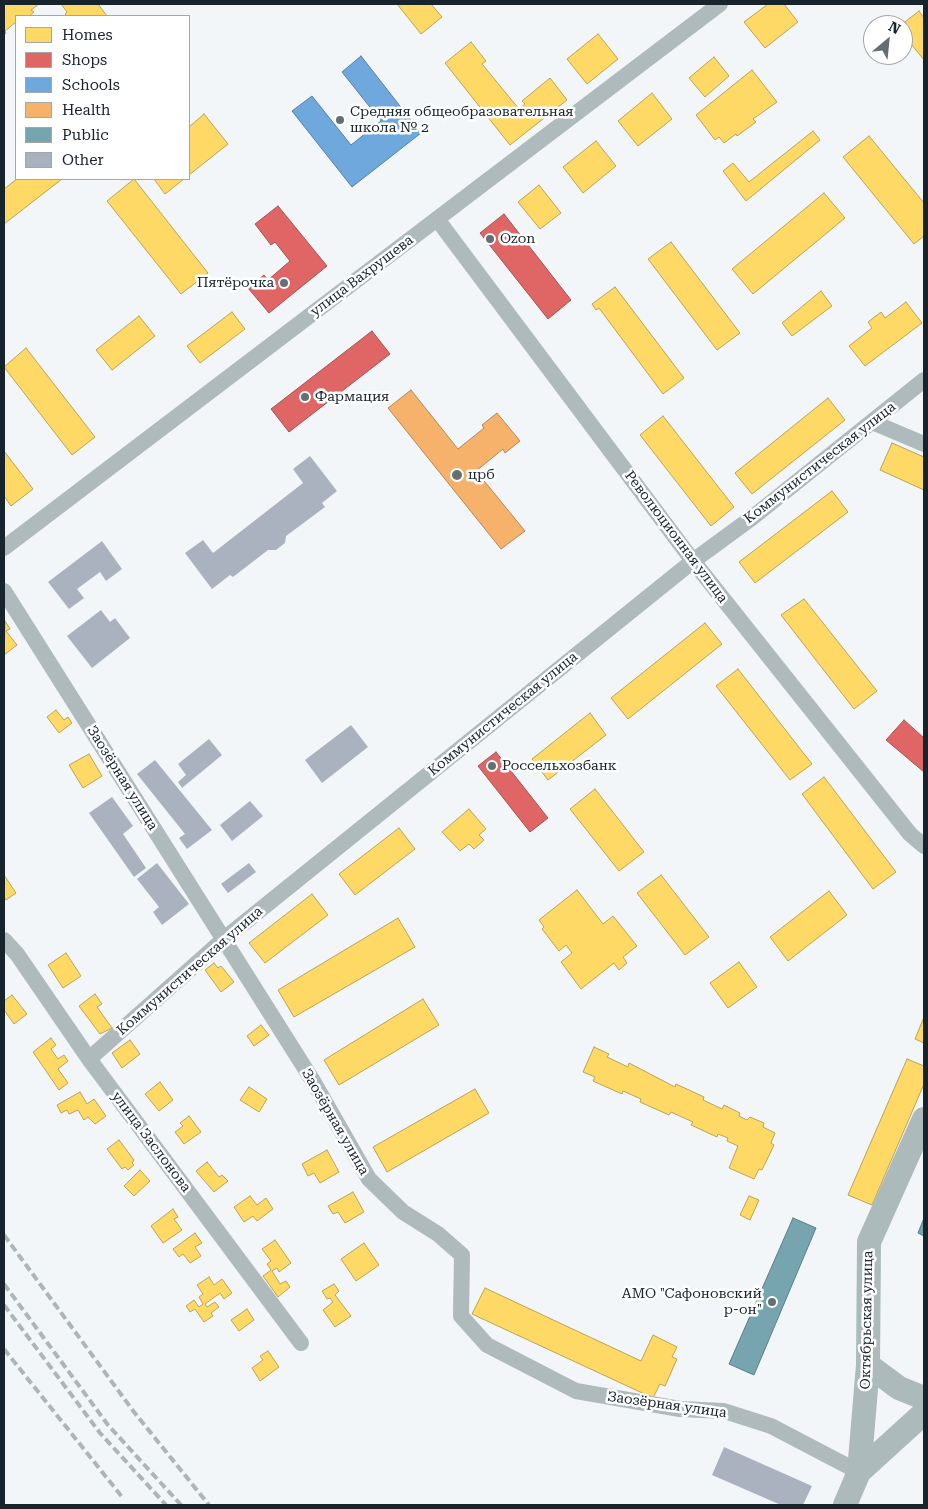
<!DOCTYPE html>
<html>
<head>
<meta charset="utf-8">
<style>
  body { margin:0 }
  #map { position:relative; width:928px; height:1509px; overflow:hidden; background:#f2f6f8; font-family:"Roboto Serif",serif }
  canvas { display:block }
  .frame { position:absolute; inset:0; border:5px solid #18242b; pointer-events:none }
  .legend { position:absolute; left:15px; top:15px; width:175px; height:165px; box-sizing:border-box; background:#fff; border:1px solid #a3a7aa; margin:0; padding:6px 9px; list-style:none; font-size:15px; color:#18242b }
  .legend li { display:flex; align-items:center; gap:10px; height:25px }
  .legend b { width:25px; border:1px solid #a3a7aa }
  .north { position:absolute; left:863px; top:15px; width:50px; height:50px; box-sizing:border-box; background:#fff; border:1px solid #a3a7aa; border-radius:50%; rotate:28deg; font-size:14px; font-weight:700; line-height:20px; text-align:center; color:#18242b }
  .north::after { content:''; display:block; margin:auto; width:18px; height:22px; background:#646e73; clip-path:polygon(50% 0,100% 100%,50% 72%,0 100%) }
</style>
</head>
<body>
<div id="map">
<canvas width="928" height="1509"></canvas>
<div class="frame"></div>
<ul class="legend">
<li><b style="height:14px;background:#ffd966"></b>Homes</li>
<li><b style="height:14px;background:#e06666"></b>Shops</li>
<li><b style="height:14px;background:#6fa8dc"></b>Schools</li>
<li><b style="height:14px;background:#f6b26b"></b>Health</li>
<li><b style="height:14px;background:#76a5af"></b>Public</li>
<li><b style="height:14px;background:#abb2bf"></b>Other</li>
</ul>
<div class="north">N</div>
</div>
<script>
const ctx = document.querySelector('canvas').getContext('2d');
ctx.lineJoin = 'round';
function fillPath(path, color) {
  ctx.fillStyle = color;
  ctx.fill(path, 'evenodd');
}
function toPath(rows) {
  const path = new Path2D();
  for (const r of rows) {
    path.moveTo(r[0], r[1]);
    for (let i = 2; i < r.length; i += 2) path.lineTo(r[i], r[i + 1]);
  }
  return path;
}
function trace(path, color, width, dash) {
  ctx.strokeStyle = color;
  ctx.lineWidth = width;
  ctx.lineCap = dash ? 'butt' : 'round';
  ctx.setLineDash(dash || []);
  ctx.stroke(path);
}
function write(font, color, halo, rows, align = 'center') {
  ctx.font = font + ' "Roboto Serif",serif';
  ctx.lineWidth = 5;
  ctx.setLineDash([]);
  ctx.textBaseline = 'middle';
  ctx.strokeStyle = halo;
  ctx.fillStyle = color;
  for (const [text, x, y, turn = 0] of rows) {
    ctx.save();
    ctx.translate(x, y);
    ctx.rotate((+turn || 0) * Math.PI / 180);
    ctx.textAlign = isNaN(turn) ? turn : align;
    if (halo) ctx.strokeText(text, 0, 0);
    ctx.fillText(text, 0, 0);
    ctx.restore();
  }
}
const homes = toPath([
  [4,4,39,4,31,10,34,12,29,16,16,16,16,22,5,31,6,33,4,35,4,4],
  [61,4,98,4,107,16,67,16,65,14,67,12,61,4],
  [397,4,431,4,442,17,421,34,397,4],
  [768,4,784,4,798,22,765,48,744,22,768,4],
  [919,11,924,18,924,60,912,45,908,48,903,42,903,25,901,25,919,11],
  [598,34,618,59,587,84,567,59,598,34],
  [471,42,486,61,482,64,519,109,525,104,522,101,550,78,567,100,510,145,445,63,471,42],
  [714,57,729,76,705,97,689,78,714,57],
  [752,70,777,102,753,119,756,122,737,136,736,134,724,143,719,137,715,140,696,115,752,70],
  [652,93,672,119,638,146,618,121,652,93],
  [204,114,228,144,189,175,189,127,204,114],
  [813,131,820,140,746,201,723,171,733,163,749,182,813,131],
  [869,136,924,203,924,236,914,244,843,157,869,136],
  [596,141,616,166,583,193,563,167,596,141],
  [17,179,62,179,4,224,4,189,17,179],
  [134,179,208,273,181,294,107,201,134,179],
  [154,179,184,179,165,194,154,179],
  [539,185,561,213,540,229,518,202,539,185],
  [824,193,845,218,753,294,732,269,824,193],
  [671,242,740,333,717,350,648,259,671,242],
  [615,287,684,378,663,394,599,308,596,310,592,304,615,287],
  [821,291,832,306,792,336,782,323,821,291],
  [906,302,922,323,865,366,849,346,872,328,868,322,881,312,885,318,906,302],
  [232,312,245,329,200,363,187,346,232,312],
  [139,316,155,336,112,370,96,350,139,316],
  [26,348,95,437,72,455,4,367,26,348],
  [828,398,845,420,752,494,735,473,828,398],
  [663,416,734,507,711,526,640,435,663,416],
  [892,443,924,457,924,490,880,470,892,443],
  [4,451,33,489,11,506,4,496,4,451],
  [832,491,848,512,755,583,739,562,832,491],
  [804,599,877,691,854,709,781,615,804,599],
  [5,621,10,629,6,631,17,645,4,655,5,621],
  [705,623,722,644,628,719,611,698,705,623],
  [738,669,812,764,790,780,716,686,738,669],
  [56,710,64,720,68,717,72,723,59,733,47,717,56,710],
  [590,713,606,735,548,780,532,759,590,713],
  [89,754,102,776,83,788,69,765,89,754],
  [824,777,896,872,873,889,802,794,824,777],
  [595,789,644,852,619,871,570,809,595,789],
  [469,809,486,829,479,835,484,840,474,849,469,844,460,851,442,832,469,809],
  [399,828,415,849,355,895,339,874,399,828],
  [4,875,16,893,6,900,4,897,4,875],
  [661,875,709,937,685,955,637,893,661,875],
  [577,890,603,924,613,916,637,946,623,957,627,963,619,970,614,963,581,989,561,962,572,953,566,945,559,951,542,929,544,927,539,920,577,890],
  [829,891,847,915,788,961,770,937,829,891],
  [312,894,328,915,265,963,249,943,312,894],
  [398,918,415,947,294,1017,278,990,398,918],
  [66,953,81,976,63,988,48,965,66,953],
  [739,962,757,987,728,1008,710,983,739,962],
  [214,963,218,968,221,966,234,982,221,992,205,970,214,963],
  [95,994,102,1004,97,1007,112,1028,100,1034,79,1006,95,994],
  [12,995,27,1014,14,1024,4,1010,4,1001,12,995],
  [423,999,439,1025,339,1085,324,1060,423,999],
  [924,1017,924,1043,915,1039,924,1017],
  [261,1025,269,1035,254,1046,247,1036,261,1025],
  [51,1038,56,1045,51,1049,58,1059,64,1055,68,1061,58,1069,68,1083,59,1090,33,1052,51,1038],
  [130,1040,140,1054,122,1068,112,1053,130,1040],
  [594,1047,609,1054,607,1057,628,1067,629,1063,675,1087,676,1084,704,1097,703,1100,722,1109,724,1105,740,1113,739,1116,747,1120,750,1117,764,1123,763,1127,775,1133,771,1143,774,1145,762,1170,759,1169,754,1179,729,1168,738,1146,727,1141,728,1138,718,1134,717,1137,691,1125,693,1122,671,1112,669,1115,640,1102,641,1099,623,1091,622,1094,593,1081,595,1077,583,1072,594,1047],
  [907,1059,924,1066,924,1084,872,1205,848,1195,907,1059],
  [160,1082,173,1100,159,1111,145,1094,160,1082],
  [249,1087,267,1099,259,1112,240,1100,249,1087],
  [475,1089,489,1113,387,1172,373,1147,475,1089],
  [80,1092,87,1104,94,1099,106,1116,95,1124,88,1117,84,1120,78,1110,69,1114,67,1110,61,1113,57,1105,80,1092],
  [189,1116,201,1132,184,1144,175,1132,183,1126,180,1123,189,1116],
  [119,1140,134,1160,132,1163,134,1165,128,1170,125,1167,122,1169,107,1149,119,1140],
  [327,1150,339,1172,320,1183,314,1173,308,1176,302,1164,327,1150],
  [207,1162,219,1177,222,1175,228,1181,214,1192,196,1171,207,1162],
  [140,1170,150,1181,134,1196,124,1186,140,1170],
  [353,1192,364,1212,345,1223,338,1212,333,1214,328,1206,353,1192],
  [250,1196,257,1205,266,1198,273,1209,257,1221,253,1216,244,1222,234,1207,250,1196],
  [749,1196,759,1200,750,1220,740,1215,749,1196],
  [173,1209,178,1217,174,1219,182,1230,163,1243,151,1226,173,1209],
  [195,1233,202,1243,195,1247,201,1256,190,1263,183,1254,179,1257,173,1249,195,1233],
  [275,1240,291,1263,279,1272,277,1268,272,1271,280,1284,286,1281,290,1287,278,1297,263,1276,271,1270,267,1264,271,1261,262,1249,275,1240],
  [364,1243,379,1265,356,1281,341,1259,364,1243],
  [209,1277,214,1285,222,1279,232,1293,224,1299,220,1293,205,1304,207,1307,215,1302,219,1307,211,1313,213,1316,204,1322,195,1309,190,1312,186,1306,194,1300,199,1307,203,1304,199,1297,203,1294,197,1285,209,1277],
  [334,1284,339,1291,335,1295,351,1316,335,1327,323,1310,333,1302,330,1298,327,1299,322,1291,334,1284],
  [485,1288,641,1361,653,1335,677,1347,672,1357,677,1359,665,1386,660,1384,653,1398,472,1314,485,1288],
  [247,1309,254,1320,239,1331,231,1320,247,1309],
  [268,1351,279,1367,260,1381,252,1368,263,1360,260,1356,268,1351]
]);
fillPath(homes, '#ffd966');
trace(homes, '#baa354', 1);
const shops = toPath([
  [278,206,327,266,269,313,248,288,264,275,268,280,290,261,275,242,271,245,255,224,278,206],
  [504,214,571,300,548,319,480,233,504,214],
  [372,331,390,354,289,432,271,409,372,331],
  [904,720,924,738,924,772,886,740,904,720],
  [496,752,548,818,530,832,478,766,496,752]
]);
fillPath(shops, '#e06666');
trace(shops, '#a45254', 1);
const schools = toPath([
  [361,56,421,133,352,187,292,111,312,96,351,145,381,121,342,72,361,56]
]);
fillPath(schools, '#6fa8dc');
trace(schools, '#5580a7', 1);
const health = toPath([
  [411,390,458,449,484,428,482,425,497,413,520,441,505,453,503,449,476,471,525,531,501,549,388,408,411,390]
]);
fillPath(health, '#f6b26b');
trace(health, '#b38758', 1);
const public = toPath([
  [793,1218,816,1228,754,1375,729,1364,793,1218],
  [924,1218,924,1236,918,1233,924,1218]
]);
fillPath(public, '#76a5af');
trace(public, '#5a7e87', 1);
fillPath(toPath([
  [310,456,337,491,322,503,325,507,286,536,285,543,276,550,268,550,233,577,230,575,212,589,185,553,203,540,213,553,303,483,293,469],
  [102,541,122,569,106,581,100,572,77,589,84,598,69,609,48,582],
  [101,610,110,622,115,618,130,638,92,668,67,636],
  [351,725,368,747,322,783,305,760],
  [209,739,222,755,182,788,178,782,186,775,178,764],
  [155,760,212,830,187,849,179,838,185,834,137,774],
  [112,797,133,826,123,834,146,868,134,877,89,813],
  [250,801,263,816,232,841,220,825],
  [157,863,189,904,162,925,153,912,159,907,137,879],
  [249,863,256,872,228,893,221,884],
  [724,1447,812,1486,803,1505,781,1505,712,1475]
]), '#abb2bf');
trace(toPath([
  [437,219,693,561,910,834,924,846],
  [872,422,924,444],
  [4,548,720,4],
  [4,591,313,1081,369,1179,403,1212,438,1234,462,1255,461,1316,487,1345,576,1391,680,1409,724,1411,771,1426,859,1472],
  [4,940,17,954,89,1059,301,1343],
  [89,1059,224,939,693,561,753,517,924,380]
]), '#afbabc', 16);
trace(toPath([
  [868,1365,899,1388,924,1398],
  [859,1472,924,1413],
  [845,1505,859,1472,868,1365,869,1242,924,1119]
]), '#acbabb', 24);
trace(toPath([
  [4,1235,134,1412,209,1505],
  [4,1284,108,1425,181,1505],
  [4,1305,100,1433,166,1505],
  [4,1349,123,1498]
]), '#aeb5b7', 4, [8, 4]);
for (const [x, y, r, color] of [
  [340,120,5,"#646e73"],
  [490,239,5,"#646e73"],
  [284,283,5,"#646e73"],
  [305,397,5,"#646e73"],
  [457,475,6,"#646e73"],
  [492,766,5,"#646e73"],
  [772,1302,5,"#646e73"]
]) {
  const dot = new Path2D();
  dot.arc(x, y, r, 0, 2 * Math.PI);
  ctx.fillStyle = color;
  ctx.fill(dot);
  trace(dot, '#fff', 2);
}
write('14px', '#18242b', '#fff', [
  ["Средняя общеобразовательная",350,112],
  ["школа № 2",350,128],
  ["Ozon",500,239],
  ["Пятёрочка",274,283,"right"],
  ["Фармация",315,397],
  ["црб",468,475],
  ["Россельхозбанк",502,766],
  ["АМО \"Сафоновский",762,1294,"right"],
  ["р-он\"",762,1310,"right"]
], 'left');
write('14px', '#18242b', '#fff', [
  ["улица Вахрушева",362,276,-37],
  ["Коммунистическая улица",820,463,-38],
  ["Революционная улица",676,537,53],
  ["Коммунистическая улица",503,714,-39],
  ["Заозёрная улица",122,778,58],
  ["Коммунистическая улица",190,971,-41],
  ["Заозёрная улица",335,1122,60],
  ["улица Заслонова",151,1142,53],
  ["Октябрьская улица",867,1320,-89],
  ["Заозёрная улица",667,1405,8]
]);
</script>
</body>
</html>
